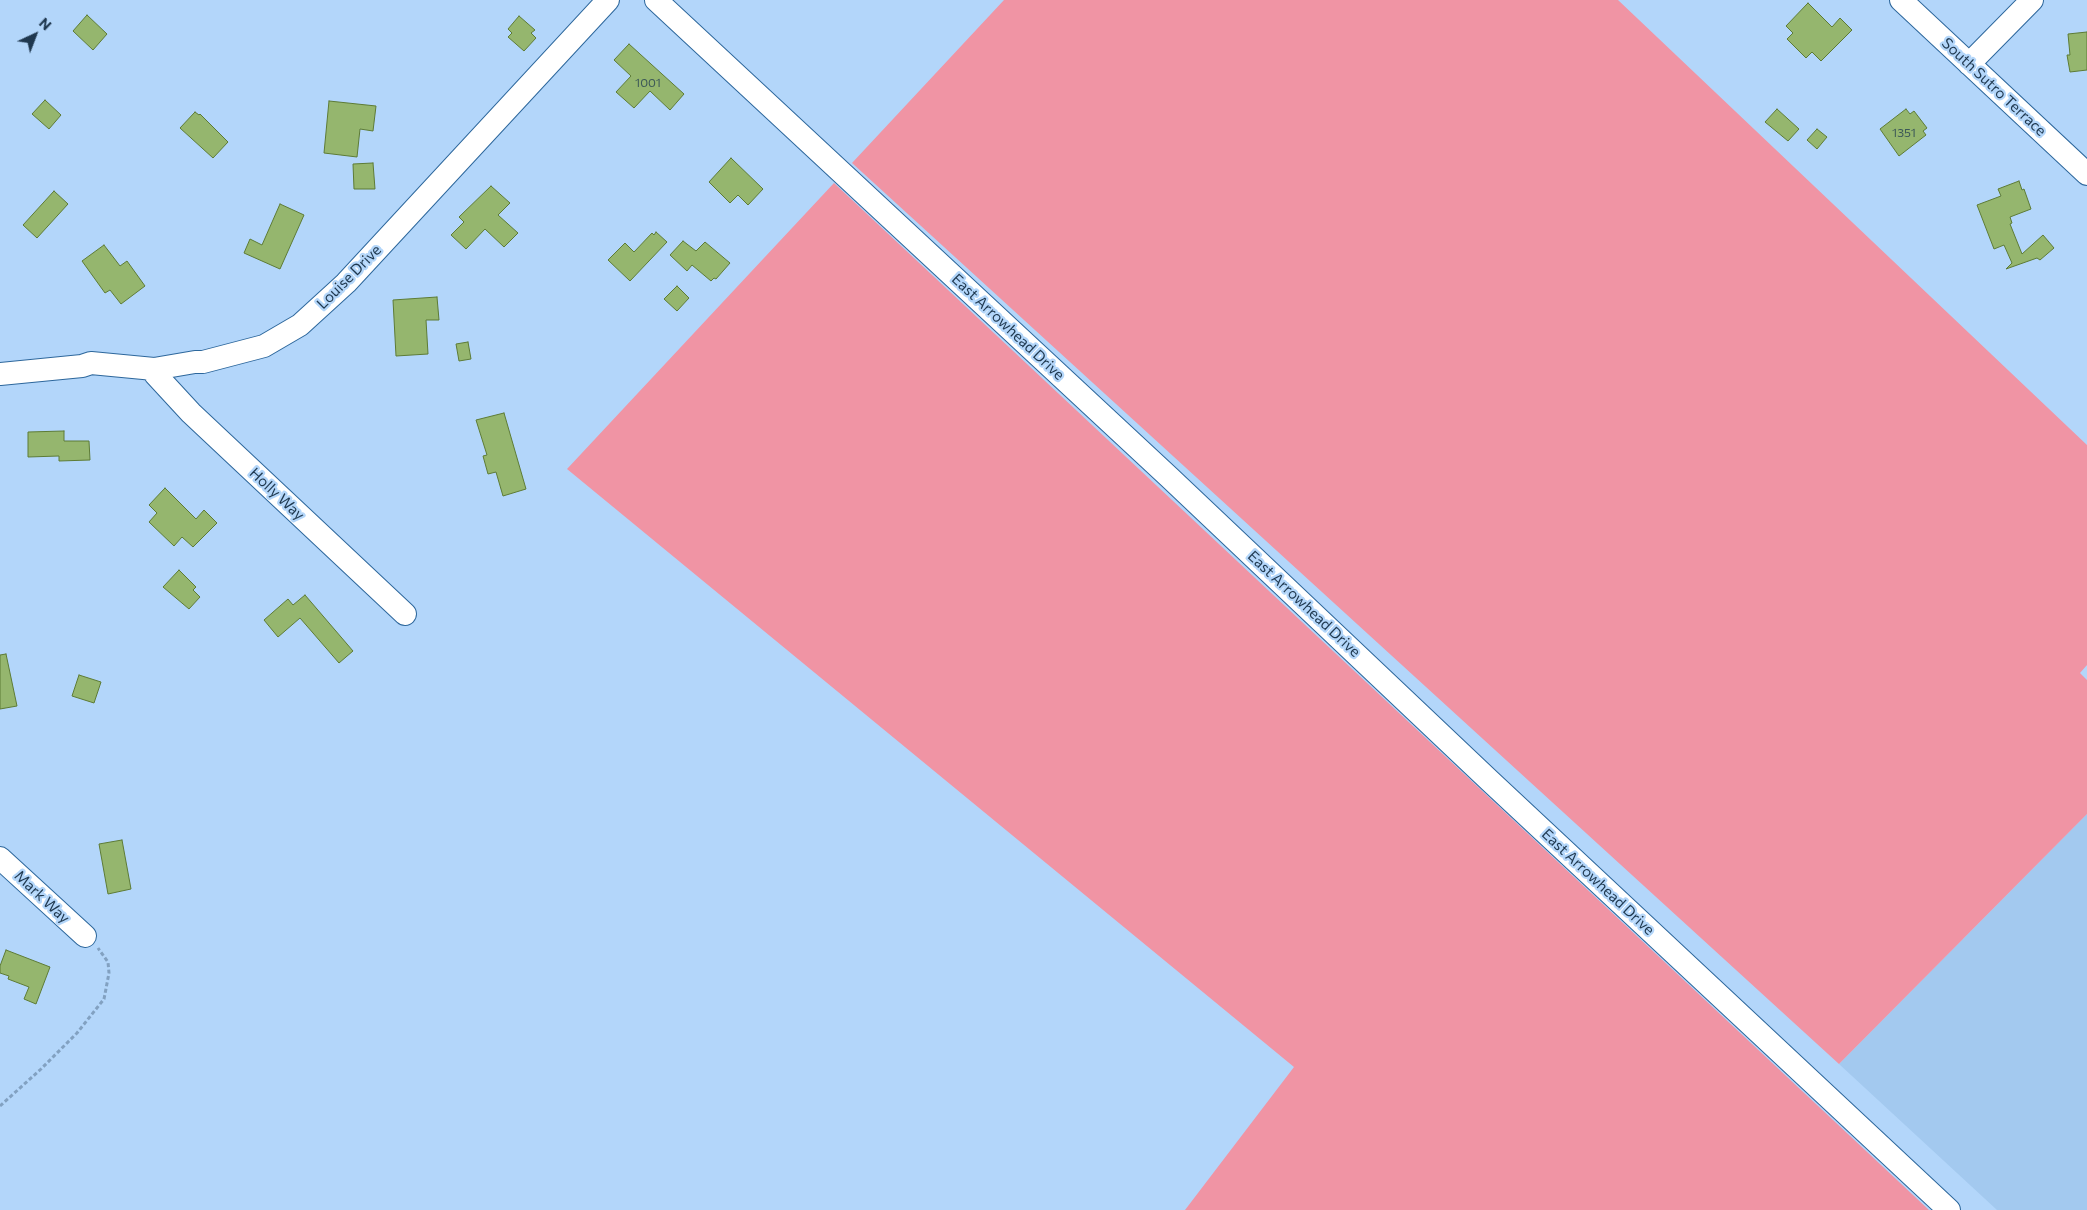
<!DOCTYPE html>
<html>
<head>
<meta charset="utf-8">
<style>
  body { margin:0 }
  #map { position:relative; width:2087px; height:1210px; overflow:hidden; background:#b3d6fa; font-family:Commissioner,sans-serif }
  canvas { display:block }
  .north { position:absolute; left:10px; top:10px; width:50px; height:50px; -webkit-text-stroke:4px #b3d6fa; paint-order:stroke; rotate:43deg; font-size:14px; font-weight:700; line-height:20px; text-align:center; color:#1f384f }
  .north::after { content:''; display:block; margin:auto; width:18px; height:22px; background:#1f384f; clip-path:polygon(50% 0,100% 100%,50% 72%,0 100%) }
</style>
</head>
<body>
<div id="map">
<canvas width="2087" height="1210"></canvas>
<div class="north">N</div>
</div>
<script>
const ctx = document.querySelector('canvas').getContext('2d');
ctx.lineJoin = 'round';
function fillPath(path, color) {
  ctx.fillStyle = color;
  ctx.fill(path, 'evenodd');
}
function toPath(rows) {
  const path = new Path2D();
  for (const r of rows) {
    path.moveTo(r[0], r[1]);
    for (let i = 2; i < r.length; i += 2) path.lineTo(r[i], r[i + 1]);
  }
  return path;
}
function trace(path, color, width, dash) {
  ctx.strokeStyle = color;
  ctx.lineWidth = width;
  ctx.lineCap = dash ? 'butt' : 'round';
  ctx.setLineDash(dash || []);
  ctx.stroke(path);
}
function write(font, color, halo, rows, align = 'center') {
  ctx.font = font + ' Commissioner,sans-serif';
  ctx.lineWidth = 4.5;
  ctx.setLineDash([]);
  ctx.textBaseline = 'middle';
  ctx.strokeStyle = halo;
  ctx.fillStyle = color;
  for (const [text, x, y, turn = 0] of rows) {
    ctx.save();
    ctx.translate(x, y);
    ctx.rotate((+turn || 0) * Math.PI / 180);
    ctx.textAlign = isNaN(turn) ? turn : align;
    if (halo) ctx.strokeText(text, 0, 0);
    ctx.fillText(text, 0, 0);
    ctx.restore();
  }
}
fillPath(toPath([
  [2087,814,2087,1210,1997,1210,1839,1064]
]), '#a3c9ef');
fillPath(toPath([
  [1004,0,1618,0,2087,445,2087,665,2080,673,2087,680,2087,814,1839,1064,852,163],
  [834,183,1929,1210,1185,1210,1294,1067,567,469]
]), '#f094a4');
const building = toPath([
  [1808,3,1832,27,1840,18,1852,30,1821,61,1812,52,1806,58,1787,39,1793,33,1786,26,1808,3],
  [87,15,107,34,93,50,73,31,87,15],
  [519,16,535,30,531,33,536,38,524,51,508,37,512,33,508,29,519,16],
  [2087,32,2087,70,2070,72,2067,55,2070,55,2068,34,2087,32],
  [629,44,684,94,670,110,650,91,634,108,616,92,631,76,614,60,629,44],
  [45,100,61,115,49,129,32,114,45,100],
  [329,101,376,106,373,131,360,129,357,157,324,153,329,101],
  [1777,109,1799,129,1788,141,1765,122,1777,109],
  [1906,109,1910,114,1914,111,1927,128,1923,131,1926,135,1899,156,1880,129,1906,109],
  [195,112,199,115,200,114,228,142,213,158,180,128,195,112],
  [1817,129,1827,137,1817,149,1807,140,1817,129],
  [731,158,763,189,748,205,738,195,730,203,709,182,731,158],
  [373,163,375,189,354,189,353,164,373,163],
  [2019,181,2022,190,2024,189,2031,209,2010,217,2012,223,2010,224,2022,254,2043,235,2054,248,2040,260,2037,258,2006,269,2012,263,2004,245,1994,249,1977,205,2001,196,1998,189,2019,181],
  [491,186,510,203,498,215,518,233,504,247,485,229,466,249,451,235,464,222,459,217,491,186],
  [54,191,68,204,37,238,23,225,54,191],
  [280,204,304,215,280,269,244,253,250,239,262,245,280,204],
  [656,232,667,242,630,281,608,260,625,243,634,252,652,233,654,235,656,232],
  [683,241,696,251,705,242,730,263,716,279,714,278,711,281,692,265,687,271,670,255,683,241],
  [104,245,120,266,127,261,145,286,121,304,110,290,105,293,82,261,104,245],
  [677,286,689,298,677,311,664,299,677,286],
  [437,297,439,320,426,320,428,354,396,356,393,300,437,297],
  [468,342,471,359,459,361,456,344,468,342],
  [504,413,526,489,503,496,496,472,488,474,483,456,487,455,476,420,504,413],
  [64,431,64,441,89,441,90,460,59,461,59,456,28,457,28,432,64,431],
  [165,488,196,519,204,510,217,523,193,547,182,537,174,546,149,522,157,513,149,505,165,488],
  [179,570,196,587,193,590,200,597,189,609,163,587,179,570],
  [305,595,353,651,339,663,300,618,278,637,264,620,288,599,293,605,305,595],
  [6,654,17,706,0,709,0,655,6,654],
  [79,675,101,682,94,703,72,696,79,675],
  [122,840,131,889,108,894,99,844,122,840],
  [6,950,50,967,36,1004,24,999,29,987,8,979,9,976,0,973,0,966,6,950]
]);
fillPath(building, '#95b66e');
trace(building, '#5d7b35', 1);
const minor = toPath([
  [656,0,1169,477,1490,781,1949,1210],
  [1901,0,2087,174],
  [1969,64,2032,0],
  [154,369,155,374,191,413,405,614],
  [0,374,82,366,91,363,154,369,195,362,203,362,264,346,300,325,346,283,608,0],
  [0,858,85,936]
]);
trace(minor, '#2d679c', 24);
trace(toPath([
  [0,1106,41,1069,77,1033,104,999,109,973,108,962,98,948]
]), '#82a1c1', 3, [4, 2.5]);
trace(minor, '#fff', 22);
write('12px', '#3c5857', null, [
  ["1001",648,83],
  ["1351",1904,133]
]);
write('15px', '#1f384f', '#b3d6fa', [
  ["South Sutro Terrace",1994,87,43],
  ["Louise Drive",349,277,-45],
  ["East Arrowhead Drive",1008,327,43],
  ["Holly Way",277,494,43],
  ["East Arrowhead Drive",1304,604,43],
  ["East Arrowhead Drive",1598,882,43],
  ["Mark Way",42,897,43]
]);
</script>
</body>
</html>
